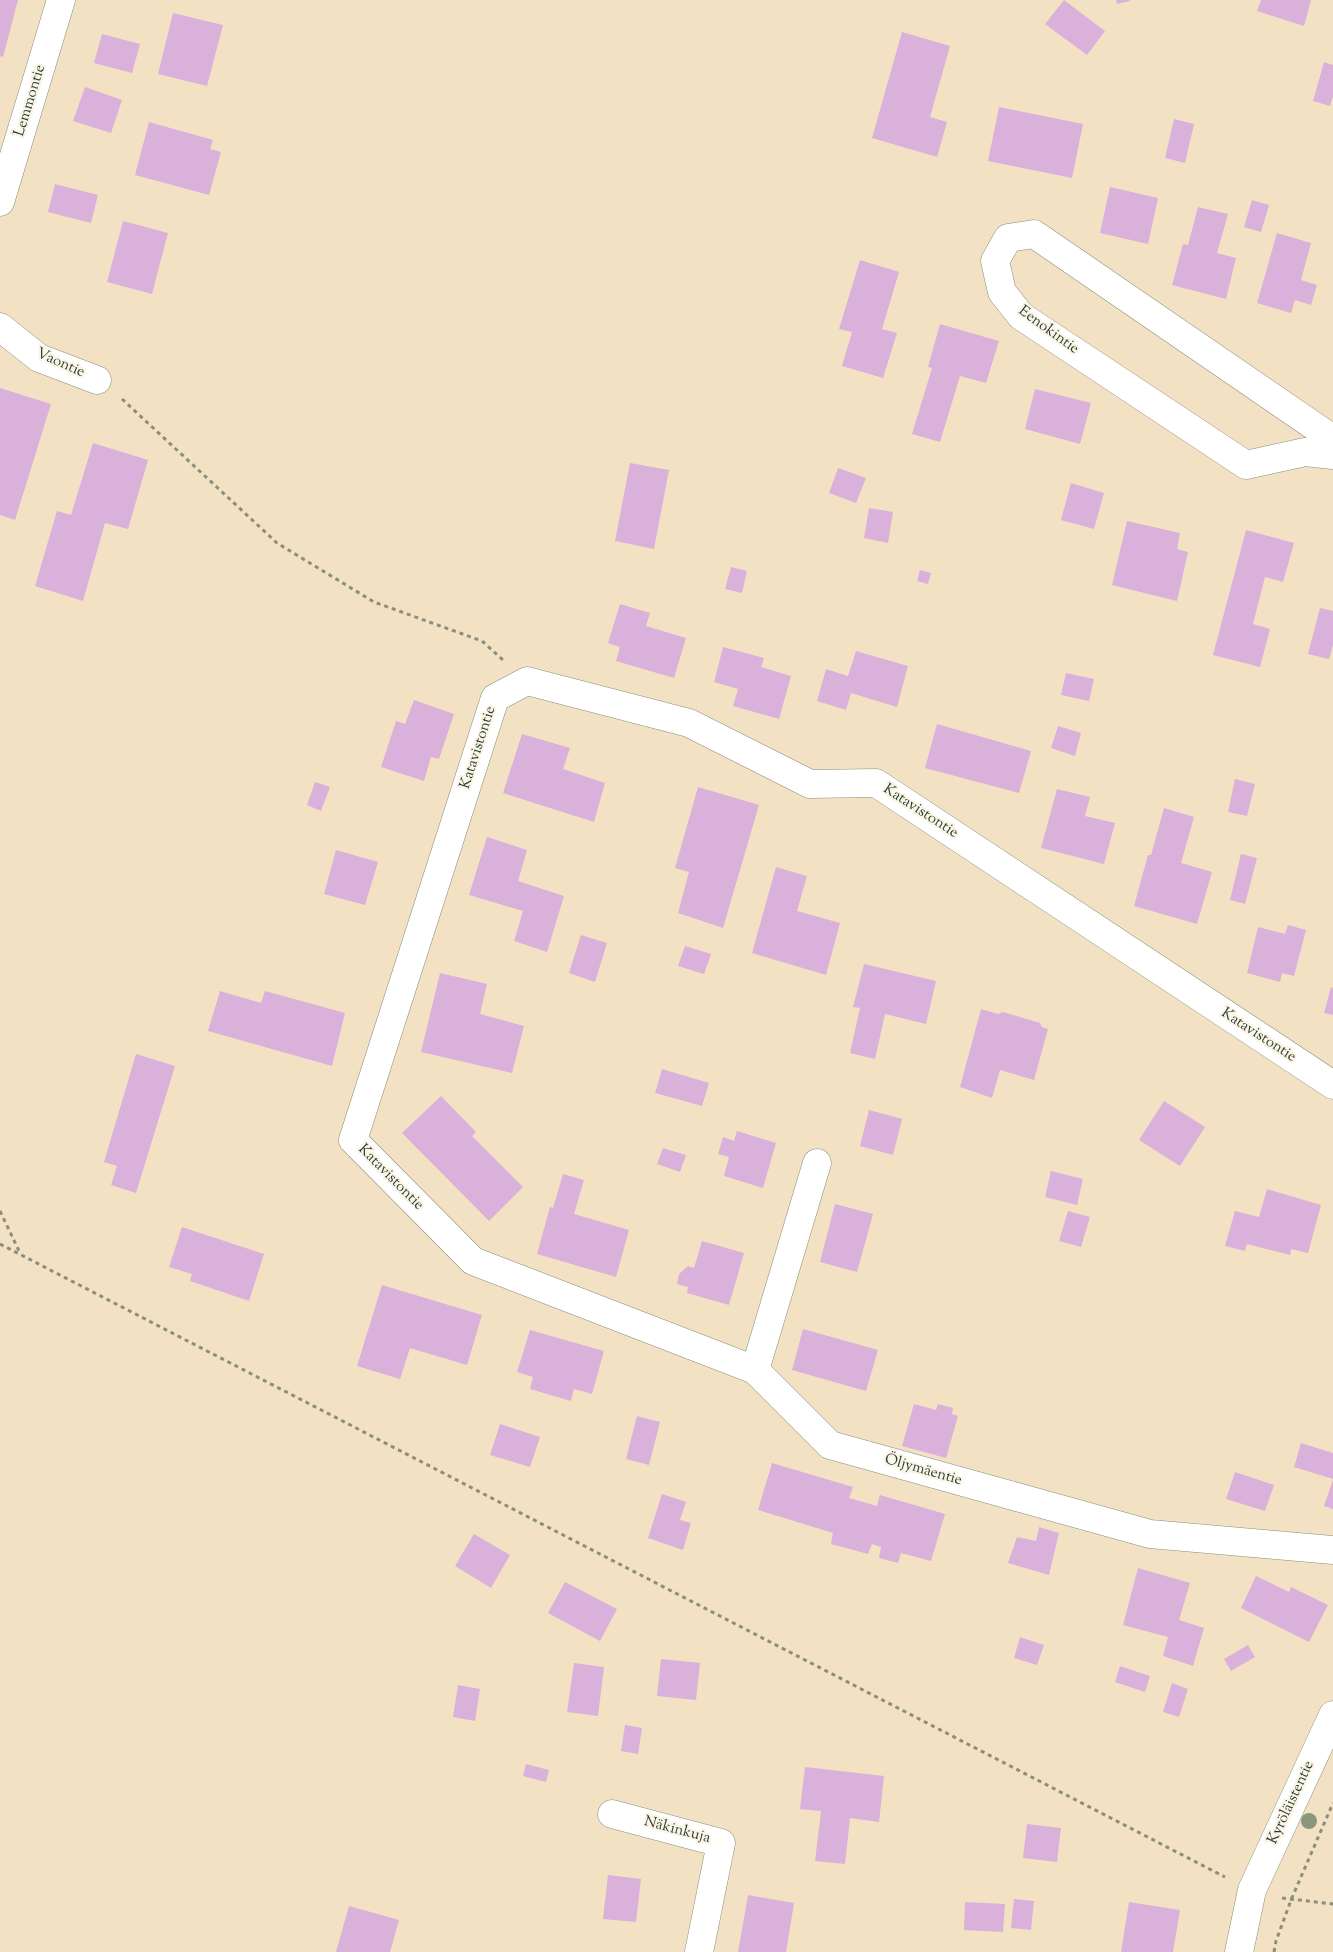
<!DOCTYPE html>
<html>
<head>
<meta charset="utf-8">
<style>
  body { margin:0 }
  canvas { display:block; background:#f3e1c3 }
</style>
</head>
<body>
<canvas width="1333" height="1952"></canvas>
<script>
const ctx = document.querySelector('canvas').getContext('2d');
ctx.lineJoin = 'round';
function fillPath(path, color) {
  ctx.fillStyle = color;
  ctx.fill(path, 'evenodd');
}
function toPath(rows) {
  const path = new Path2D();
  for (const r of rows) {
    path.moveTo(r[0], r[1]);
    for (let i = 2; i < r.length; i += 2) path.lineTo(r[i], r[i + 1]);
  }
  return path;
}
function trace(path, color, width, dash) {
  ctx.strokeStyle = color;
  ctx.lineWidth = width;
  ctx.lineCap = dash ? 'butt' : 'round';
  ctx.setLineDash(dash || []);
  ctx.stroke(path);
}
function write(font, color, halo, rows, align = 'center') {
  ctx.font = font + ' "Sorts Mill Goudy",serif';
  ctx.lineWidth = 4.5;
  ctx.setLineDash([]);
  ctx.textBaseline = 'middle';
  ctx.strokeStyle = halo;
  ctx.fillStyle = color;
  for (const [text, x, y, turn = 0] of rows) {
    ctx.save();
    ctx.translate(x, y);
    ctx.rotate((+turn || 0) * Math.PI / 180);
    ctx.textAlign = isNaN(turn) ? turn : align;
    if (halo) ctx.strokeText(text, 0, 0);
    ctx.fillText(text, 0, 0);
    ctx.restore();
  }
}
fillPath(toPath([
  [0,0,18,0,3,57,0,56],
  [1064,0,1105,31,1087,55,1045,24],
  [1116,0,1130,0,1130,1,1117,4],
  [1261,0,1311,0,1304,26,1257,11],
  [173,13,223,25,207,86,158,74],
  [902,32,950,46,930,117,947,122,937,157,872,138],
  [102,34,140,44,132,73,94,63],
  [1324,62,1333,65,1333,96,1330,106,1313,101],
  [85,87,122,100,111,133,73,121],
  [999,107,1083,124,1072,178,988,161],
  [1174,119,1194,124,1185,163,1165,158],
  [149,122,213,140,210,149,221,152,209,195,135,175],
  [55,184,98,195,91,223,48,212],
  [1110,187,1158,198,1148,244,1100,233],
  [1252,200,1269,205,1261,232,1244,227],
  [1198,207,1228,214,1217,253,1236,258,1226,299,1172,285,1183,244,1188,245],
  [123,221,168,233,152,294,107,282],
  [1277,233,1311,243,1301,280,1317,285,1311,305,1295,300,1291,313,1257,303],
  [860,260,899,272,882,329,897,333,883,378,842,366,852,332,839,329],
  [940,324,999,341,986,383,960,376,940,442,912,434,932,368,928,367],
  [0,388,51,404,15,520,0,515],
  [1035,389,1091,403,1080,444,1025,429],
  [93,443,148,460,128,529,105,523,83,601,35,586,57,511,71,515],
  [630,463,669,470,654,549,615,541],
  [838,468,866,478,856,503,829,493],
  [1071,483,1104,493,1094,529,1061,520],
  [869,508,893,512,888,543,864,538],
  [1127,521,1180,533,1177,549,1188,552,1177,601,1112,585],
  [1246,530,1294,543,1283,582,1265,577,1253,624,1270,629,1260,667,1213,655],
  [731,567,747,571,742,593,725,589],
  [920,570,931,573,928,584,917,581],
  [620,604,650,613,646,626,686,638,674,678,616,661,620,647,608,643],
  [1320,608,1333,611,1333,645,1329,659,1308,654],
  [723,647,764,658,761,667,791,676,779,719,733,706,738,689,714,682],
  [856,651,908,666,897,707,851,693,846,710,817,701,826,669,848,676],
  [1066,673,1094,679,1089,701,1061,695],
  [414,700,454,714,439,759,431,757,424,781,381,767,396,721,405,724],
  [937,724,1031,751,1019,793,925,768],
  [1058,726,1081,733,1075,756,1051,748],
  [522,734,570,748,563,769,605,783,594,822,503,793],
  [1235,779,1255,784,1247,816,1228,812],
  [315,782,330,787,321,811,307,805],
  [698,787,759,805,723,928,678,913,689,872,675,868],
  [1057,789,1090,797,1085,816,1115,823,1104,864,1041,848],
  [1164,808,1194,817,1181,863,1212,872,1197,924,1134,906,1148,855,1151,855],
  [487,837,527,850,518,881,564,896,547,952,514,941,523,911,469,895],
  [336,850,378,862,365,905,324,894],
  [1241,854,1257,858,1245,904,1230,900],
  [776,867,807,876,797,911,840,923,826,975,752,953],
  [1288,925,1306,930,1294,976,1282,973,1280,982,1247,973,1258,927,1285,934],
  [581,935,607,943,595,982,569,973],
  [685,946,711,954,704,974,678,966],
  [864,964,936,981,926,1024,885,1014,875,1059,850,1053,860,1008,853,1007],
  [440,973,487,984,480,1014,524,1026,512,1073,421,1052],
  [1331,987,1333,988,1333,1015,1324,1013],
  [220,991,261,1003,265,991,345,1013,332,1066,208,1031],
  [981,1009,998,1014,1003,1012,1040,1023,1042,1027,1048,1029,1034,1080,1000,1070,992,1098,960,1087],
  [136,1054,175,1066,136,1193,111,1185,117,1166,104,1162],
  [662,1069,709,1083,702,1106,655,1093],
  [441,1096,476,1132,472,1136,523,1187,489,1221,402,1133],
  [1164,1101,1205,1127,1180,1166,1139,1140],
  [869,1110,902,1119,893,1155,860,1146],
  [737,1131,776,1143,763,1188,724,1176,729,1157,718,1154,723,1137,734,1141],
  [663,1148,686,1155,680,1172,657,1164],
  [1051,1171,1083,1179,1077,1205,1045,1197],
  [563,1174,584,1180,574,1214,629,1230,616,1277,537,1254,550,1207,553,1208],
  [1267,1189,1321,1205,1308,1253,1291,1249,1290,1255,1247,1244,1245,1251,1225,1246,1235,1211,1259,1217],
  [835,1204,873,1214,857,1272,820,1262],
  [1068,1211,1090,1217,1081,1247,1059,1241],
  [182,1227,264,1254,249,1301,190,1281,192,1274,169,1267],
  [702,1241,744,1253,729,1305,687,1293,688,1287,677,1284,679,1274,688,1266,694,1268],
  [382,1285,482,1315,467,1365,410,1348,400,1379,357,1366],
  [803,1329,878,1350,866,1391,792,1370],
  [530,1330,604,1351,592,1394,574,1389,571,1401,530,1389,533,1377,517,1372],
  [914,1404,936,1410,938,1404,953,1408,952,1414,958,1416,946,1458,902,1446],
  [637,1416,660,1422,649,1465,626,1459],
  [500,1424,540,1437,530,1467,490,1455],
  [1301,1443,1333,1453,1333,1479,1294,1467],
  [772,1463,853,1487,849,1498,877,1506,880,1495,945,1514,931,1561,901,1553,898,1563,879,1558,881,1547,872,1544,868,1554,831,1544,833,1533,758,1510],
  [1235,1472,1274,1485,1265,1511,1226,1499],
  [1333,1480,1333,1509,1324,1506],
  [662,1494,686,1502,680,1520,691,1523,683,1550,648,1538],
  [1039,1527,1059,1533,1049,1575,1008,1563,1017,1537,1036,1541],
  [474,1534,510,1555,491,1588,455,1566],
  [1138,1568,1190,1583,1179,1620,1204,1628,1193,1666,1163,1656,1168,1637,1123,1625],
  [1256,1576,1289,1592,1291,1587,1328,1605,1309,1642,1241,1608],
  [565,1582,617,1609,600,1641,548,1613],
  [1020,1637,1044,1645,1037,1665,1014,1658],
  [1248,1645,1255,1657,1231,1671,1224,1659],
  [661,1659,700,1663,696,1700,657,1696],
  [574,1663,604,1667,598,1716,567,1712],
  [1120,1666,1150,1676,1145,1692,1115,1682],
  [1172,1683,1188,1689,1179,1717,1163,1712],
  [458,1685,480,1689,475,1721,453,1717],
  [625,1725,642,1728,638,1754,621,1751],
  [526,1764,549,1770,546,1782,523,1776],
  [805,1767,884,1776,879,1822,850,1818,845,1864,815,1861,821,1811,800,1809],
  [1027,1824,1061,1828,1057,1862,1023,1858],
  [608,1875,641,1879,636,1922,603,1919],
  [748,1895,794,1903,786,1952,738,1952],
  [1014,1899,1034,1901,1031,1930,1011,1928],
  [965,1902,1005,1904,1003,1932,964,1930],
  [1129,1902,1180,1910,1173,1952,1121,1952],
  [349,1906,399,1920,390,1952,336,1952]
]), '#dab1db');
const street = toPath([
  [0,202,61,0],
  [0,327,39,358,97,380],
  [1333,439,1034,234,1008,238,995,261,1002,292,1021,316,1246,465,1305,452,1333,455],
  [817,1163,755,1370,830,1445,1150,1534,1333,1550],
  [755,1370,473,1261,353,1140,495,698,527,681,689,723,810,784,876,783,1333,1085],
  [612,1814,721,1843,699,1952],
  [1239,1952,1252,1890,1333,1715]
]);
trace(street, '#898f7c', 29);
trace(toPath([
  [122,399,277,543,374,602,482,641,503,660],
  [0,1211,20,1253],
  [0,1244,1225,1877],
  [1282,1898,1333,1904],
  [1274,1952,1276,1941,1291,1900,1333,1803]
]), '#898f7c', 3, [4, 4]);
trace(street, '#fff', 28);
ctx.fillStyle = '#8a977d';
for (const [x, y] of [
  [1309,1821]
]) {
  ctx.beginPath();
  ctx.arc(x, y, 8, 0, 2 * Math.PI);
  ctx.fill();
}
write('15px', '#1f3d34', '#fcf5e5', [
  ["Lemmontie",31,101,-73],
  ["Eenokintie",1048,331,36],
  ["Vaontie",60,364,24],
  ["Katavistontie",479,748,-72],
  ["Katavistontie",920,812,33],
  ["Katavistontie",1258,1036,33],
  ["Katavistontie",390,1178,45],
  ["Öljymäentie",923,1471,16],
  ["Kyröläistentie",1292,1803,-65],
  ["Näkinkuja",677,1831,15]
]);
</script>
</body>
</html>
